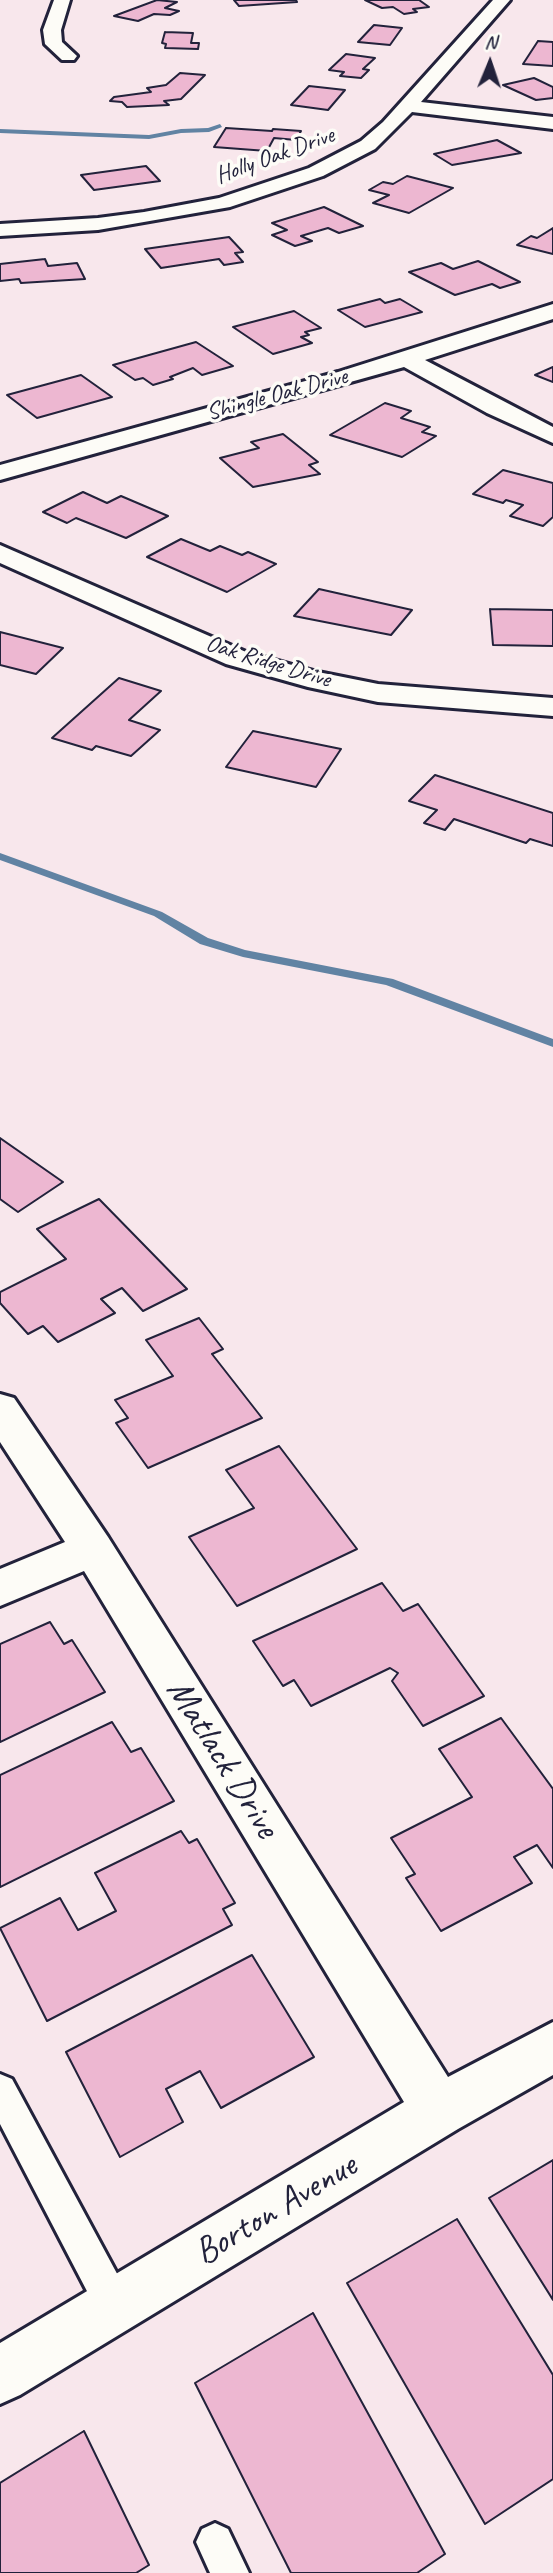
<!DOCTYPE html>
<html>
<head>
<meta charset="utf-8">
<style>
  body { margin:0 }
  #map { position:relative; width:553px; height:2573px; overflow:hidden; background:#f8e7ec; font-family:Caveat,sans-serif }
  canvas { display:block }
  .north { position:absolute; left:455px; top:28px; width:70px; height:70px; -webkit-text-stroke:5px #fdfcf7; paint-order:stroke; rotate:2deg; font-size:19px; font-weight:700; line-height:28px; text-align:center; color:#22223b }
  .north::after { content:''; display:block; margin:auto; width:24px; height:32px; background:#22223b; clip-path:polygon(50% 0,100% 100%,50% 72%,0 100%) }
</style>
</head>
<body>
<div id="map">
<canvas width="553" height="2573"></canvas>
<div class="north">N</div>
</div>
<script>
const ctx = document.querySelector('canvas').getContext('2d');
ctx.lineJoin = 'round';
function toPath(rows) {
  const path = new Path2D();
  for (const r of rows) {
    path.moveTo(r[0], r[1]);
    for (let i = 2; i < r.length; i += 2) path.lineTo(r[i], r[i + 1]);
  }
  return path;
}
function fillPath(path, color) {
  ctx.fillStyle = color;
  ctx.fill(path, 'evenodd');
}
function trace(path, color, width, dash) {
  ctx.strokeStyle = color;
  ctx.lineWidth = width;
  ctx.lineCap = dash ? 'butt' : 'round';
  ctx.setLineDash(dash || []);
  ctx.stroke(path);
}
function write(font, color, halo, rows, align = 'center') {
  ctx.font = font + ' Caveat,sans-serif';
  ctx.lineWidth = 7;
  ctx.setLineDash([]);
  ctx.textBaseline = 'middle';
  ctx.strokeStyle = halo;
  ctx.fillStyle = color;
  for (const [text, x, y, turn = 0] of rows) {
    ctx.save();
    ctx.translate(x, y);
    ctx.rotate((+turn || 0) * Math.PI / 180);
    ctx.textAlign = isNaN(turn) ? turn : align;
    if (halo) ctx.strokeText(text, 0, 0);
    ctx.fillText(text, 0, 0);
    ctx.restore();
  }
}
fillPath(toPath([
  [220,124,222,127,209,132,181,133,149,139,0,133,0,129,149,135,181,129,208,128,220,124],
  [0,853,162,912,208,938,245,950,393,979,553,1039,553,1047,386,985,243,957,200,944,154,916,0,860,0,853]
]), '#6183a3');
const building = toPath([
  [157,0,177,2,165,8,179,11,170,15,154,14,138,21,114,16,157,0],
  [234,0,296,0,297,2,239,6,234,0],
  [365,0,419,0,429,7,413,9,417,12,404,14,393,7,382,8,365,0],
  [374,25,402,28,390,45,358,42,374,25],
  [165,32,193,33,191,43,199,43,198,49,165,48,166,44,162,43,165,32],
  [538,41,553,42,553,66,523,64,538,41],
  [346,54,375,58,363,69,369,70,361,78,340,76,344,72,329,70,346,54],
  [180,73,205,75,181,99,164,101,169,105,127,107,122,102,110,101,114,97,151,92,147,88,166,85,180,73],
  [534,78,553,87,553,98,536,100,503,85,534,78],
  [309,86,345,90,328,110,291,105,309,86],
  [226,128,272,131,273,129,301,131,296,140,274,138,267,151,214,147,226,128],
  [497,140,521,153,452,165,434,154,497,140],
  [146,166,160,181,94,190,81,175,146,166],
  [407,176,453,188,409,213,373,203,389,195,369,190,383,182,393,184,407,176],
  [324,207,363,226,339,233,328,228,301,236,312,241,295,246,272,235,287,230,272,223,324,207],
  [553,228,553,254,517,245,531,236,537,238,553,228],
  [229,237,243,252,235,253,243,262,224,265,219,259,161,268,145,249,229,237],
  [45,259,48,266,77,263,85,279,21,283,19,279,0,281,0,264,45,259],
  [478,261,520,282,500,288,492,284,455,295,409,272,441,263,453,269,478,261],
  [380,299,385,303,400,299,422,312,365,327,338,310,380,299],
  [294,311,321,328,305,332,309,335,301,337,312,343,273,354,233,327,294,311],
  [196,342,233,366,202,375,193,368,170,377,173,379,153,385,143,378,135,380,113,365,196,342],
  [553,367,553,382,535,375,553,367],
  [81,375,112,397,37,418,7,395,81,375],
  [385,403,411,411,401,418,430,427,422,432,436,436,402,457,330,435,385,403],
  [283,434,318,462,309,465,320,474,253,487,220,458,259,448,251,442,283,434],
  [503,470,553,483,553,517,543,526,510,516,523,505,506,500,503,503,473,494,503,470],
  [83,492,107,503,121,496,168,516,126,538,76,518,67,523,43,512,83,492],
  [181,539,210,551,220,546,242,555,248,552,276,564,227,592,147,557,181,539],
  [319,589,412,610,391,635,294,616,319,589],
  [490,609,553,610,553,646,493,645,490,609],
  [0,632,63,648,36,674,0,665,0,632],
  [119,678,161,691,129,720,160,730,131,756,96,746,92,750,52,738,119,678],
  [253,731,341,749,316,787,226,767,253,731],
  [435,775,553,813,553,846,530,839,526,843,454,819,445,830,424,823,437,810,409,801,435,775],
  [0,1138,63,1182,18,1212,0,1199,0,1138],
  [99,1199,187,1289,143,1311,122,1288,101,1299,115,1313,58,1342,43,1326,28,1334,0,1303,0,1292,66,1259,37,1229,99,1199],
  [199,1318,223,1349,212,1354,262,1418,148,1468,116,1423,128,1418,115,1400,173,1376,146,1340,199,1318],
  [279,1446,357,1549,237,1606,189,1537,254,1508,226,1470,279,1446],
  [382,1583,403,1611,418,1604,484,1696,423,1726,392,1681,398,1673,390,1668,311,1706,294,1680,283,1686,253,1641,382,1583],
  [50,1622,64,1644,72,1640,105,1692,0,1742,0,1644,50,1622],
  [501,1718,553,1789,553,1868,537,1845,514,1857,532,1883,441,1931,406,1878,415,1874,391,1838,472,1797,439,1749,501,1718],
  [112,1722,131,1752,141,1748,174,1801,0,1887,0,1775,112,1722],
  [181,1831,189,1843,197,1839,235,1903,223,1909,232,1925,47,2021,0,1928,60,1898,78,1930,116,1911,95,1873,181,1831],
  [252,1955,314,2057,221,2108,200,2071,166,2089,183,2122,120,2157,66,2052,252,1955],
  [553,2160,553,2300,489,2198,553,2160],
  [457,2219,553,2375,553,2479,485,2524,347,2283,457,2219],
  [313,2313,445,2554,417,2573,291,2573,195,2383,313,2313],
  [84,2431,149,2565,136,2573,0,2573,0,2483,84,2431]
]);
fillPath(building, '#edb7d1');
trace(building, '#22223b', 2);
const service = toPath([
  [0,2074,12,2079,128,2294,133,2307,128,2320,115,2325,102,2320,0,2124,0,2074],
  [215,2523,228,2529,249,2573,210,2573,196,2542,202,2529,215,2523]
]);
const minor = toPath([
  [54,0,70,0,61,30,62,42,77,56,74,60,62,60,45,44,43,30,54,0],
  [493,0,510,0,421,102,553,117,553,129,412,112,375,149,323,176,230,207,98,230,0,236,0,224,98,218,144,212,219,198,309,168,361,141,383,122,493,0],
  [553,304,553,319,425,360,553,427,553,443,487,413,404,367,0,480,0,465,338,372,553,304],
  [0,545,246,652,313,671,378,684,553,698,553,716,378,702,308,687,226,664,0,563,0,545],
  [0,1394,14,1398,108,1537,448,2077,553,2022,553,2075,458,2129,20,2395,0,2404,0,2343,404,2102,84,1571,0,1606,0,1569,65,1542,0,1442,0,1394]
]);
trace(service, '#22223b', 6);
trace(minor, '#22223b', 6);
fillPath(service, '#fdfcf7');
fillPath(minor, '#fdfcf7');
write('24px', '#22223b', '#fdfcf7', [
  ["Holly Oak Drive",275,156,-20],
  ["Shingle Oak Drive",277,395,-15],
  ["Oak Ridge Drive",268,662,17]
]);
write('37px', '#22223b', '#fdfcf7', [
  ["Matlack Drive",222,1759,58],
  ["Borton Avenue",276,2210,-31]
]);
</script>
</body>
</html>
